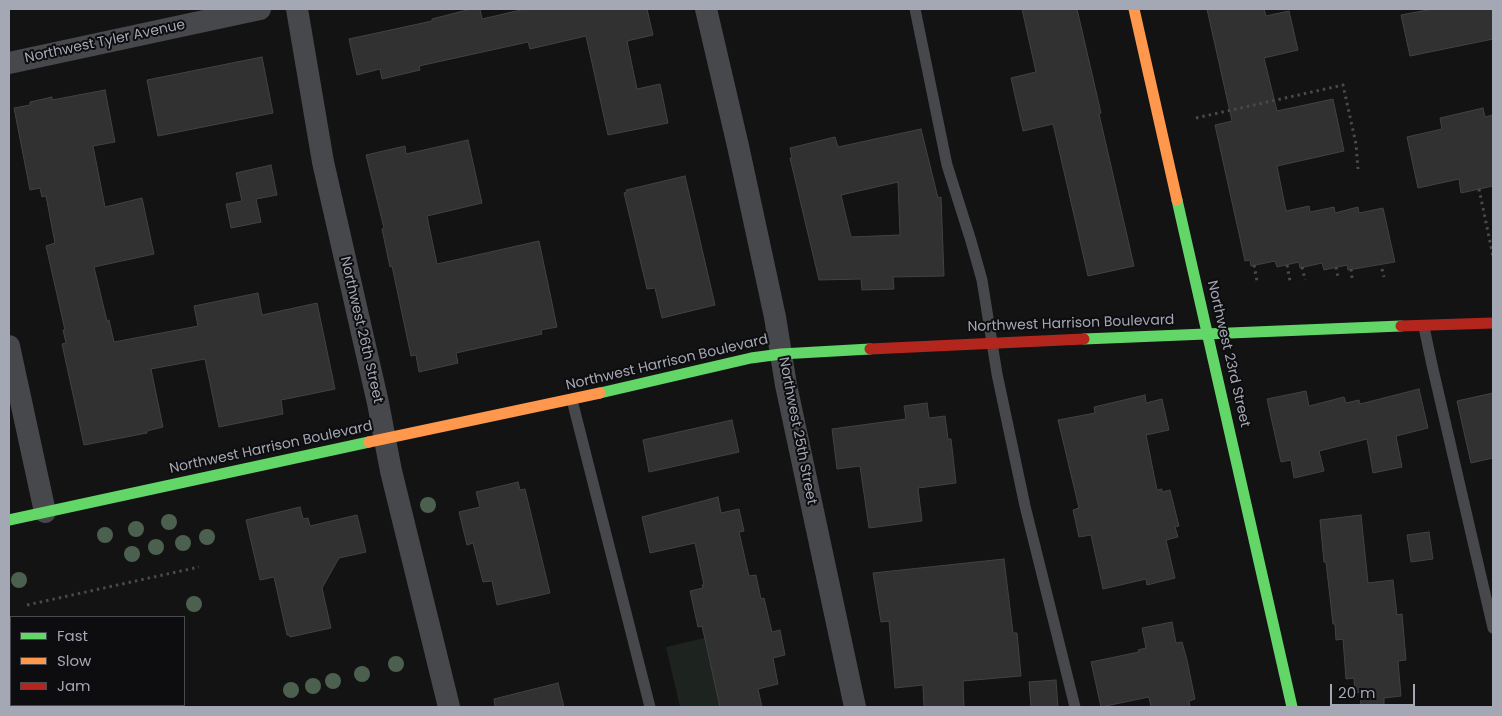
<!DOCTYPE html>
<html>
<head>
<meta charset="utf-8">
<style>
  body { margin:0 }
  #map { position:relative; width:1502px; height:716px; overflow:hidden; background:#131313; font-family:Poppins,sans-serif }
  canvas { display:block }
  .frame { position:absolute; inset:0; border:10px solid #a4a7b4; pointer-events:none }
  .legend { position:absolute; left:10px; top:616px; width:175px; height:90px; box-sizing:border-box; background:#0d0d0f; border:1px solid #494b51; margin:0; padding:6px 9px; list-style:none; font-size:15px; color:#a4a7b4 }
  .legend li { display:flex; align-items:center; gap:10px; height:25px }
  .legend b { width:25px; border:1px solid #494b51 }
  .scale { position:absolute; left:1330px; top:684px; width:85px; height:22px; box-sizing:border-box; border:2px solid #a4a7b4; border-top:0; padding-left:6px; font-size:15px; line-height:18px; white-space:nowrap; color:#a4a7b4; -webkit-text-stroke:4px #0d0d0f; paint-order:stroke }
</style>
</head>
<body>
<div id="map">
<canvas width="1502" height="716"></canvas>
<div class="frame"></div>
<ul class="legend">
<li><b style="height:6px;background:#63d668"></b>Fast</li>
<li><b style="height:6px;background:#ff974d"></b>Slow</li>
<li><b style="height:6px;background:#b3261e"></b>Jam</li>
</ul>
<div class="scale">20 m</div>
</div>
<script>
const ctx = document.querySelector('canvas').getContext('2d');
ctx.lineJoin = 'round';
function fillPath(path, color) {
  ctx.fillStyle = color;
  ctx.fill(path, 'evenodd');
}
function toPath(rows) {
  const path = new Path2D();
  for (const r of rows) {
    path.moveTo(r[0], r[1]);
    for (let i = 2; i < r.length; i += 2) path.lineTo(r[i], r[i + 1]);
  }
  return path;
}
function trace(path, color, width, dash) {
  ctx.strokeStyle = color;
  ctx.lineWidth = width;
  ctx.lineCap = dash ? 'butt' : 'round';
  ctx.setLineDash(dash || []);
  ctx.stroke(path);
}
function write(font, color, halo, rows, align = 'center') {
  ctx.font = font + ' Poppins,sans-serif';
  ctx.lineWidth = 4;
  ctx.setLineDash([]);
  ctx.textBaseline = 'middle';
  ctx.strokeStyle = halo;
  ctx.fillStyle = color;
  for (const [text, x, y, turn = 0] of rows) {
    ctx.save();
    ctx.translate(x, y);
    ctx.rotate((+turn || 0) * Math.PI / 180);
    ctx.textAlign = isNaN(turn) ? turn : align;
    if (halo) ctx.strokeText(text, 0, 0);
    ctx.fillText(text, 0, 0);
    ctx.restore();
  }
}
fillPath(toPath([
  [704,638,720,707,680,707,666,647]
]), '#1d231e');
const building = toPath([
  [471,9,480,9,482,19,525,9,647,9,653,35,627,41,637,89,660,84,668,123,608,135,586,36,530,49,528,42,419,66,420,70,382,79,380,69,357,75,349,39,432,21,432,19,471,9],
  [1022,9,1077,9,1101,113,1099,114,1134,266,1088,276,1053,124,1023,131,1011,78,1036,72,1022,9],
  [1207,9,1264,9,1266,16,1289,11,1298,50,1264,58,1277,111,1333,99,1344,151,1277,166,1286,211,1309,206,1310,212,1334,207,1335,213,1358,207,1359,213,1383,208,1395,262,1348,270,1347,265,1324,270,1322,263,1300,268,1299,262,1277,267,1275,261,1251,266,1250,260,1245,261,1215,125,1232,121,1207,9],
  [1433,9,1493,9,1493,39,1410,56,1401,15,1433,9],
  [262,57,273,113,158,136,147,80,262,57],
  [105,90,115,142,93,146,105,207,142,198,154,254,94,267,107,321,109,320,114,342,198,326,194,306,258,293,262,315,317,303,335,389,281,400,283,414,219,427,205,359,151,369,163,427,147,431,147,433,84,445,62,344,66,343,63,330,65,330,46,246,55,243,46,196,42,197,40,188,30,190,14,108,30,105,30,102,52,97,52,100,105,90],
  [1483,108,1485,117,1493,115,1493,186,1461,193,1459,179,1418,188,1407,137,1442,129,1440,118,1483,108],
  [921,129,938,198,941,197,944,276,893,277,894,289,862,290,861,279,819,280,790,158,792,158,790,148,835,137,838,147,921,129],
  [898,182,900,235,851,237,841,195,898,182],
  [468,140,482,203,427,216,437,264,539,241,557,327,541,330,542,334,456,353,458,363,419,372,416,355,411,356,392,266,390,267,382,229,384,228,366,155,405,146,406,154,468,140],
  [271,165,277,195,256,199,261,222,231,228,226,204,242,201,236,173,271,165],
  [685,176,715,305,662,318,655,288,647,289,624,193,627,192,626,190,685,176],
  [1419,389,1428,428,1396,436,1402,467,1373,473,1367,439,1319,451,1324,471,1294,478,1291,460,1281,462,1267,399,1306,391,1309,406,1344,397,1346,403,1359,400,1360,404,1419,389],
  [1493,393,1493,458,1471,463,1457,401,1493,393],
  [1145,395,1146,403,1162,399,1169,430,1146,435,1157,490,1162,489,1162,492,1170,490,1179,526,1175,527,1178,537,1166,540,1175,578,1147,585,1146,579,1103,589,1091,535,1079,537,1073,510,1079,508,1058,420,1095,413,1094,407,1145,395],
  [927,403,929,418,945,416,948,439,951,439,956,483,918,488,922,521,869,528,860,466,837,469,832,429,906,419,904,406,927,403],
  [732,420,739,452,649,472,643,440,732,420],
  [518,482,520,490,525,489,550,593,497,605,492,581,483,582,473,543,467,545,459,512,480,507,476,492,518,482],
  [718,497,721,513,739,509,744,531,739,532,749,576,756,575,761,599,764,598,772,632,780,630,785,655,773,658,778,684,758,689,762,707,720,707,702,626,698,627,690,591,703,588,702,585,704,585,695,543,650,553,642,517,718,497],
  [300,507,303,519,308,518,310,526,357,515,366,552,339,558,322,588,331,628,290,637,289,635,287,635,274,577,260,580,246,520,300,507],
  [1361,515,1368,583,1393,580,1397,615,1402,614,1406,660,1398,661,1401,696,1384,698,1384,707,1361,707,1360,692,1355,693,1354,678,1346,679,1343,639,1336,640,1335,624,1333,624,1326,562,1324,562,1320,520,1361,515],
  [1429,532,1433,559,1411,562,1407,535,1429,532],
  [1004,559,1013,633,1017,633,1021,676,963,681,964,707,924,707,923,685,895,688,889,621,881,622,873,573,1004,559],
  [1172,622,1176,643,1182,642,1187,660,1195,699,1189,701,1190,707,1151,707,1149,697,1101,707,1091,662,1139,652,1138,650,1146,648,1142,628,1172,622],
  [1056,680,1058,707,1031,707,1029,682,1056,680],
  [558,683,564,707,495,707,494,699,558,683]
]);
fillPath(building, '#313132');
trace(building, '#424246', 1);
trace(toPath([
  [1196,118,1343,85,1356,144,1358,169],
  [1479,189,1493,256],
  [1254,265,1257,281],
  [1287,265,1290,281],
  [1302,267,1305,280],
  [1336,267,1338,278],
  [1351,269,1352,278],
  [1382,269,1384,277],
  [27,605,199,567]
]), '#49494e', 3, [2.5, 4]);
trace(toPath([
  [915,9,947,165,971,241,982,280,997,374,1025,506,1075,707],
  [1424,327,1432,365,1493,628],
  [572,400,650,707]
]), '#47484c', 11);
trace(toPath([
  [297,9,323,162,378,403,391,471,449,707],
  [706,9,738,146,775,317,786,385,855,707],
  [9,63,260,9],
  [9,346,45,512]
]), '#47484c', 22);
trace(toPath([
  [1177,200,1292,707],
  [1084,339,1401,326],
  [600,393,751,358,781,354,870,349],
  [9,520,369,442]
]), '#63d668', 11);
trace(toPath([
  [1134,9,1177,200],
  [369,442,600,393]
]), '#ff974d', 11);
trace(toPath([
  [1401,326,1493,323],
  [870,349,1084,339]
]), '#b3261e', 11);
ctx.fillStyle = '#4c6050';
for (const [x, y] of [
  [428,505],
  [169,522],
  [136,529],
  [105,535],
  [207,537],
  [183,543],
  [156,547],
  [132,554],
  [19,580],
  [194,604],
  [396,664],
  [362,674],
  [333,681],
  [313,686],
  [291,690]
]) {
  ctx.beginPath();
  ctx.arc(x, y, 8, 0, 2 * Math.PI);
  ctx.fill();
}
write('14px', '#a4a7b4', '#0d0d0f', [
  ["Northwest Tyler Avenue",105,42,-12],
  ["Northwest Harrison Boulevard",1071,324,-2],
  ["Northwest 26th Street",361,330,77],
  ["Northwest 23rd Street",1228,354,77],
  ["Northwest Harrison Boulevard",667,363,-13],
  ["Northwest 25th Street",797,431,79],
  ["Northwest Harrison Boulevard",271,448,-12]
]);
</script>
</body>
</html>
